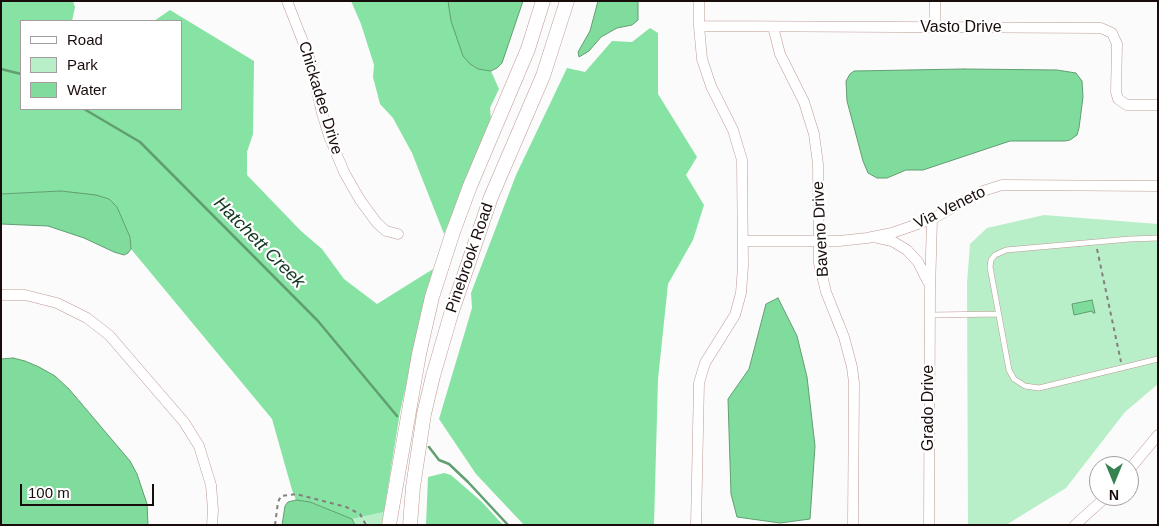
<!DOCTYPE html>
<html>
<head>
<meta charset="utf-8">
<style>
  body { margin:0 }
  #map { position:relative; width:1159px; height:526px; overflow:hidden; background:#fbfbfb; font-family:Arial,sans-serif }
  canvas { display:block }
  .frame { position:absolute; inset:0; border:2px solid #190d0b; pointer-events:none }
  .legend { position:absolute; left:20px; top:20px; width:162px; height:90px; box-sizing:border-box; background:#fff; border:1px solid #a39e9d; margin:0; padding:6px 9px; list-style:none; font-size:15px; color:#190d0b }
  .legend li { display:flex; align-items:center; gap:10px; height:25px }
  .legend b { width:25px; border:1px solid #a39e9d }
  .north { position:absolute; left:1089px; top:456px; width:50px; height:50px; box-sizing:border-box; background:#fff; border:1px solid #a39e9d; border-radius:50%; rotate:180deg; font-size:14px; font-weight:700; line-height:20px; text-align:center; color:#190d0b }
  .north::after { content:''; display:block; margin:auto; width:18px; height:22px; background:#368352; clip-path:polygon(50% 0,100% 100%,50% 72%,0 100%) }
  .scale { position:absolute; left:20px; top:484px; width:134px; height:22px; box-sizing:border-box; border:2px solid #190d0b; border-top:0; padding-left:6px; font-size:15px; line-height:18px; white-space:nowrap; color:#190d0b; -webkit-text-stroke:4px #fff; paint-order:stroke }
</style>
</head>
<body>
<div id="map">
<canvas width="1159" height="526"></canvas>
<div class="frame"></div>
<ul class="legend">
<li><b style="height:6px;background:#fff"></b>Road</li>
<li><b style="height:14px;background:#b9efc8"></b>Park</li>
<li><b style="height:14px;background:#80dc9d"></b>Water</li>
</ul>
<div class="north">N</div>
<div class="scale">100 m</div>
</div>
<script>
const ctx = document.querySelector('canvas').getContext('2d');
ctx.lineJoin = 'round';
function fillPath(path, color) {
  ctx.fillStyle = color;
  ctx.fill(path, 'evenodd');
}
function toPath(rows) {
  const path = new Path2D();
  for (const r of rows) {
    path.moveTo(r[0], r[1]);
    for (let i = 2; i < r.length; i += 2) path.lineTo(r[i], r[i + 1]);
  }
  return path;
}
function trace(path, color, width, dash) {
  ctx.strokeStyle = color;
  ctx.lineWidth = width;
  ctx.lineCap = dash ? 'butt' : 'round';
  ctx.setLineDash(dash || []);
  ctx.stroke(path);
}
function write(font, color, halo, rows, align = 'center') {
  ctx.font = font + ' Arial,sans-serif';
  ctx.lineWidth = 4.5;
  ctx.setLineDash([]);
  ctx.textBaseline = 'middle';
  ctx.strokeStyle = halo;
  ctx.fillStyle = color;
  for (const [text, x, y, turn = 0] of rows) {
    ctx.save();
    ctx.translate(x, y);
    ctx.rotate((+turn || 0) * Math.PI / 180);
    ctx.textAlign = isNaN(turn) ? turn : align;
    if (halo) ctx.strokeText(text, 0, 0);
    ctx.fillText(text, 0, 0);
    ctx.restore();
  }
}
fillPath(toPath([
  [1044,215,1158,224,1158,384,1125,412,1066,488,1006,525,968,525,967,283,970,244,987,228],
  [384,512,382,525,355,525,352,519]
]), '#b9efc8');
fillPath(toPath([
  [1,1,73,1,75,7,72,21,21,21,21,109,181,109,181,21,154,21,170,10,254,61,253,134,247,152,247,175,301,231,322,249,344,279,377,304,433,269,400,412,384,512,352,519,310,502,296,500,292,490,272,419,131,249,130,237,117,207,109,199,61,191,1,194],
  [351,1,448,1,451,21,470,64,478,69,491,71,499,89,490,108,491,120,444,234,412,153,393,118,380,104,373,77,374,65,361,24],
  [650,28,658,33,658,94,697,157,686,175,704,205,693,240,668,284,658,379,654,525,524,525,476,474,439,419,472,308,471,293,516,175,567,68,585,72,612,41,632,42],
  [444,473,451,475,482,502,503,525,426,525,428,477]
]), '#86e3a3');
const water = toPath([
  [448,1,523,1,502,63,497,68,491,71,478,69,470,64,463,56,451,21,448,1],
  [598,1,638,1,638,20,632,25,617,28,601,37,589,51,579,57,578,52,590,31,598,1],
  [964,69,1057,70,1076,73,1082,81,1083,97,1079,128,1077,135,1070,140,1065,141,1010,141,923,170,906,170,887,178,877,178,868,173,863,161,847,101,846,81,850,74,854,71,964,69],
  [61,191,96,195,109,199,117,207,130,237,131,249,128,253,124,255,114,252,84,238,48,226,1,224,1,194,61,191],
  [778,298,797,336,807,377,815,446,810,519,780,523,737,517,731,494,728,399,749,369,766,304,778,298],
  [1092,300,1095,313,1093,313,1092,311,1074,315,1072,304,1092,300],
  [13,358,25,361,39,367,55,376,69,389,130,461,137,474,147,504,148,525,1,525,1,359,13,358],
  [296,500,310,502,352,519,355,525,282,525,285,506,288,502,296,500]
]);
fillPath(water, '#80dc9d');
trace(water, '#619e71', 1);
trace(toPath([
  [1,69,21,74],
  [84,109,140,142,318,321,397,416],
  [429,447,439,460,449,464,468,482,508,525]
]), '#619e71', 2.5);
const lane = toPath([
  [1158,238,1130,239,1006,250,995,255,991,260,990,267,1009,370,1014,379,1025,386,1039,388,1158,359],
  [930,315,999,314]
]);
const street = toPath([
  [287,1,309,57,322,113,329,136,344,172,360,200,377,223,386,231,398,234],
  [699,26,1101,28,1112,33,1117,44,1116,92,1118,99,1127,105,1158,105],
  [773,27,780,54,804,102,814,134,818,164,819,263,826,292,844,337,852,367,854,383,853,525],
  [935,28,935,1],
  [878,238,892,241,907,250,918,262,928,282],
  [743,241,839,241,867,238,892,233,932,219,983,191,1002,185,1158,186],
  [1,295,25,295,57,303,87,318,109,335,184,422,199,446,211,485,213,510,212,525],
  [1129,470,1158,435],
  [696,525,699,383,705,363,735,315,741,293,743,266,742,160,733,130,711,86,702,59,699,26,699,1],
  [929,525,930,291,932,219],
  [1075,525,1107,496]
]);
const secondary = toPath([
  [389,525,419,354,432,297,453,232,470,186,528,49,543,1],
  [410,525,413,487,424,414,433,376,451,314,491,197,543,76,567,1]
]);
trace(lane, '#bd9993', 6);
trace(street, '#bd9993', 11);
trace(secondary, '#bd9993', 15);
trace(toPath([
  [1097,249,1121,362],
  [275,525,278,502,281,496,296,494,346,507,360,514,366,525]
]), '#847e7d', 2, [4, 4]);
trace(lane, '#fff', 5);
trace(street, '#fff', 10);
trace(secondary, '#fff', 14);
write('16px', '#190d0b', '#fff', [
  ["Vasto Drive",961,28],
  ["Chickadee Drive",320,98,73],
  ["Via Veneto",950,208,-26],
  ["Baveno Drive",821,229,-93],
  ["Pinebrook Road",470,258,-71],
  ["Grado Drive",929,408,-90]
]);
write('italic 18px', '#123921', '#fff', [
  ["Hatchett Creek",259,243,45]
]);
</script>
</body>
</html>
